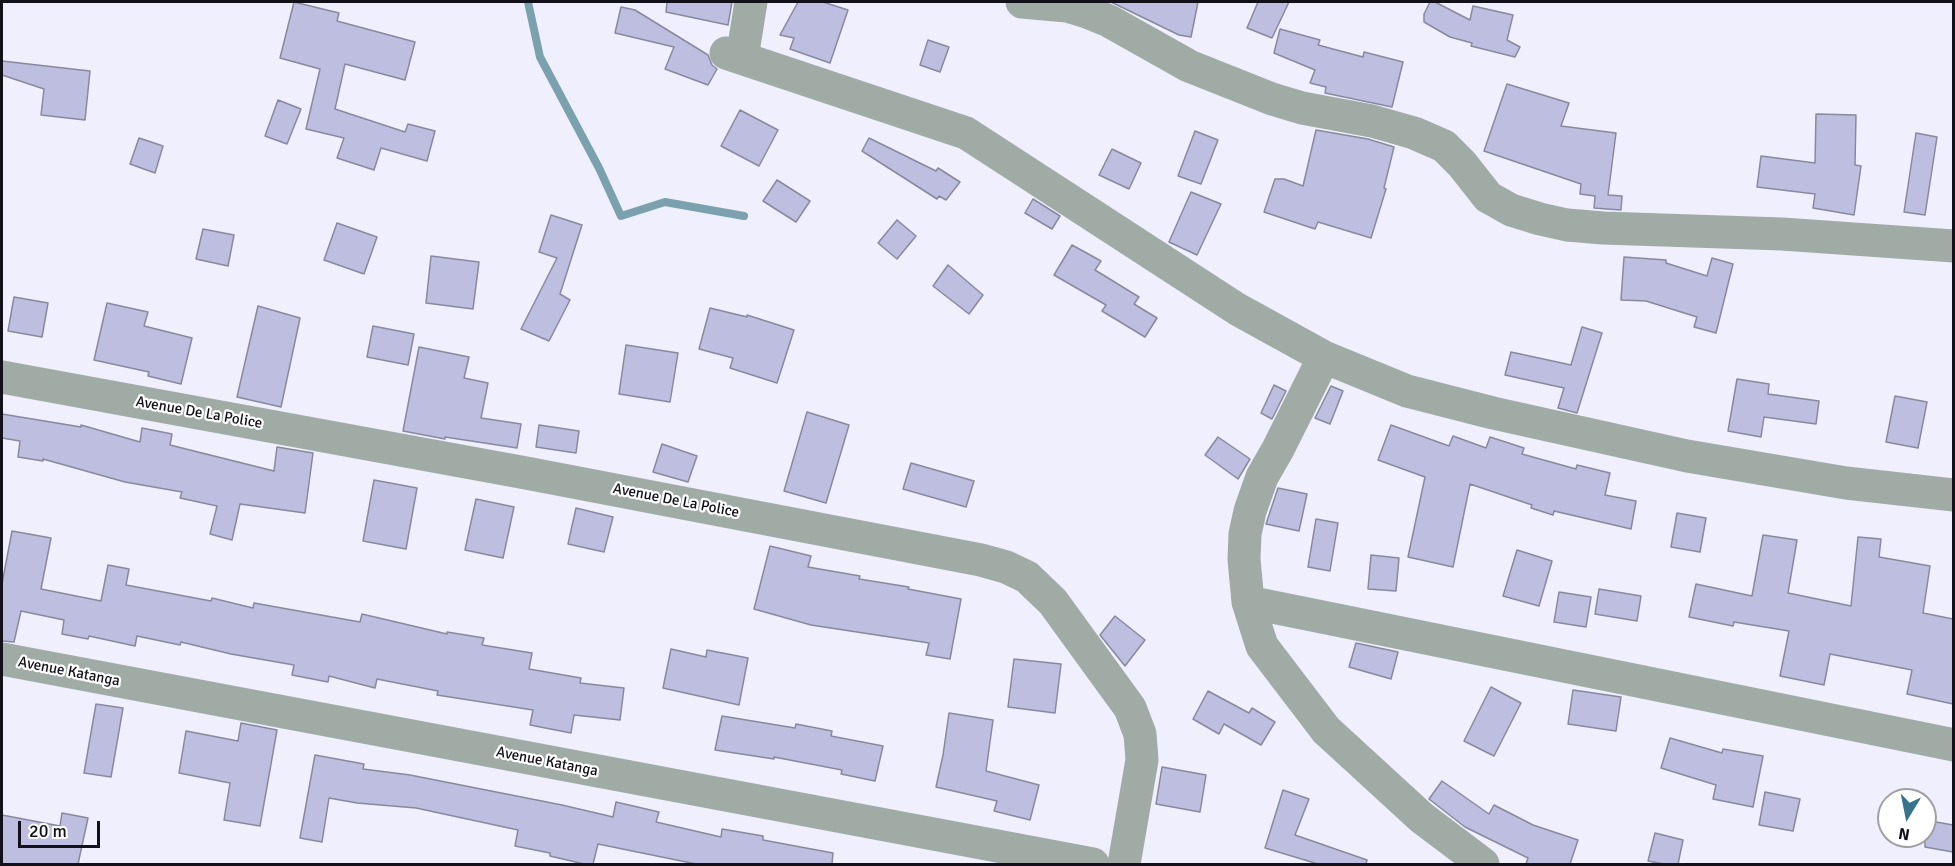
<!DOCTYPE html>
<html>
<head>
<meta charset="utf-8">
<style>
  body { margin:0 }
  #map { position:relative; width:1955px; height:866px; overflow:hidden; background:#f0effd; font-family:Signika,sans-serif }
  canvas { display:block }
  .frame { position:absolute; inset:0; border:3px solid #121119; pointer-events:none }
  .north { position:absolute; left:1877px; top:788px; width:60px; height:60px; box-sizing:border-box; background:#fff; border:2px solid #a0a0a3; border-radius:50%; rotate:190deg; font-size:16px; font-weight:700; line-height:24px; text-align:center; color:#121119 }
  .north::after { content:''; display:block; margin:auto; width:21px; height:27px; background:#38738b; clip-path:polygon(50% 0,100% 100%,50% 72%,0 100%) }
  .scale { position:absolute; left:18px; top:821px; width:82px; height:27px; box-sizing:border-box; border:3px solid #121119; border-top:0; padding-left:8px; font-size:18px; line-height:21px; white-space:nowrap; color:#121119; -webkit-text-stroke:4px #fff; paint-order:stroke }
</style>
</head>
<body>
<div id="map">
<canvas width="1955" height="866"></canvas>
<div class="frame"></div>
<div class="north">N</div>
<div class="scale">20 m</div>
</div>
<script>
const ctx = document.querySelector('canvas').getContext('2d');
ctx.lineJoin = 'round';
function toPath(rows) {
  const path = new Path2D();
  for (const r of rows) {
    path.moveTo(r[0], r[1]);
    for (let i = 2; i < r.length; i += 2) path.lineTo(r[i], r[i + 1]);
  }
  return path;
}
function trace(path, color, width, dash) {
  ctx.strokeStyle = color;
  ctx.lineWidth = width;
  ctx.lineCap = dash ? 'butt' : 'round';
  ctx.setLineDash(dash || []);
  ctx.stroke(path);
}
function fillPath(path, color) {
  ctx.fillStyle = color;
  ctx.fill(path, 'evenodd');
}
function write(font, color, halo, rows, align = 'center') {
  ctx.font = font + ' Signika,sans-serif';
  ctx.lineWidth = 4.5;
  ctx.setLineDash([]);
  ctx.textBaseline = 'middle';
  ctx.strokeStyle = halo;
  ctx.fillStyle = color;
  for (const [text, x, y, turn = 0] of rows) {
    ctx.save();
    ctx.translate(x, y);
    ctx.rotate((+turn || 0) * Math.PI / 180);
    ctx.textAlign = isNaN(turn) ? turn : align;
    if (halo) ctx.strokeText(text, 0, 0);
    ctx.fillText(text, 0, 0);
    ctx.restore();
  }
}
trace(toPath([
  [528,2,540,57,599,168,621,216,665,202,744,216]
]), '#7aa1ad', 8);
const building = toPath([
  [294,2,339,13,337,21,415,42,405,80,345,64,335,109,405,132,408,124,435,131,427,161,381,148,374,170,337,158,344,138,306,129,320,69,280,58,294,2],
  [667,2,732,2,728,25,666,12,667,2],
  [798,2,823,2,848,10,830,63,790,49,794,38,780,35,798,2],
  [1111,2,1198,2,1191,37,1179,35,1111,2],
  [1258,2,1289,2,1272,38,1247,28,1258,2],
  [1430,2,1435,2,1470,20,1473,6,1513,15,1507,40,1520,47,1515,57,1471,46,1472,43,1450,37,1424,22,1424,14,1430,2],
  [621,7,635,10,708,55,712,65,717,69,708,85,665,69,674,47,615,33,621,7],
  [1280,29,1320,40,1318,45,1363,57,1364,52,1403,62,1392,107,1325,93,1326,87,1310,83,1315,70,1274,53,1280,29],
  [928,40,949,47,940,72,920,65,928,40],
  [2,61,90,71,85,120,41,115,44,89,2,75,2,61],
  [1507,84,1569,103,1561,126,1616,133,1608,195,1622,196,1621,210,1594,208,1595,196,1580,194,1581,184,1484,151,1507,84],
  [278,100,301,109,287,144,265,136,278,100],
  [740,110,778,130,759,166,721,146,740,110],
  [1816,114,1856,115,1855,165,1861,166,1854,215,1813,208,1815,194,1757,187,1761,156,1815,163,1816,114],
  [1316,130,1368,139,1394,147,1384,188,1386,189,1371,238,1318,222,1315,229,1264,212,1275,179,1284,179,1303,186,1316,130],
  [1195,131,1218,140,1201,184,1178,176,1195,131],
  [1916,133,1937,137,1925,215,1904,212,1916,133],
  [139,138,163,146,155,173,130,164,139,138],
  [869,138,936,171,938,168,960,182,946,200,939,196,937,199,862,151,869,138],
  [1112,149,1141,163,1129,189,1099,175,1112,149],
  [777,180,810,201,796,222,763,201,777,180],
  [1191,192,1221,204,1197,255,1169,242,1191,192],
  [1033,199,1060,216,1052,229,1025,213,1033,199],
  [551,215,582,225,560,294,570,300,549,341,521,329,557,258,539,252,551,215],
  [897,220,916,236,897,259,878,243,897,220],
  [337,223,377,237,364,274,324,260,337,223],
  [203,229,234,235,228,266,196,259,203,229],
  [1072,245,1101,261,1095,270,1139,297,1134,304,1157,318,1145,337,1102,311,1106,305,1054,275,1072,245],
  [431,256,479,262,473,309,426,303,431,256],
  [1624,257,1666,260,1666,263,1707,276,1712,258,1733,264,1716,333,1694,327,1697,317,1646,301,1621,300,1624,257],
  [948,265,983,295,969,314,933,286,948,265],
  [14,297,48,303,42,337,8,331,14,297],
  [107,303,148,312,144,326,192,338,181,384,148,376,149,372,94,360,107,303],
  [258,306,300,318,281,407,237,397,258,306],
  [710,308,747,317,747,315,794,330,777,383,730,368,733,358,699,349,710,308],
  [373,326,414,334,408,365,367,357,373,326],
  [1582,327,1602,333,1577,413,1558,408,1564,388,1505,375,1511,352,1571,365,1582,327],
  [626,345,678,353,670,402,619,394,626,345],
  [419,347,469,357,464,378,488,383,481,418,521,424,517,448,445,437,445,439,403,431,419,347],
  [1737,379,1769,384,1768,394,1819,401,1816,424,1764,417,1761,437,1728,431,1737,379],
  [1274,385,1286,391,1272,419,1261,413,1274,385],
  [1331,386,1343,391,1330,424,1315,418,1331,386],
  [1895,396,1927,402,1918,448,1886,442,1895,396],
  [807,412,849,425,826,503,784,491,807,412],
  [2,414,81,427,81,425,140,442,142,428,172,434,170,445,274,471,277,447,313,453,305,513,240,504,232,540,210,534,217,506,180,498,182,492,125,482,43,459,43,461,18,457,20,441,2,438,2,414],
  [539,425,579,431,576,453,536,447,539,425],
  [1391,425,1449,446,1453,436,1486,448,1490,437,1524,448,1522,454,1576,469,1577,465,1610,473,1605,495,1636,501,1631,529,1554,511,1553,515,1531,508,1532,505,1470,484,1453,567,1408,557,1425,477,1378,460,1391,425],
  [1218,437,1250,459,1238,479,1205,455,1218,437],
  [662,444,697,456,688,482,653,472,662,444],
  [911,463,974,481,966,507,903,489,911,463],
  [374,480,417,488,406,549,363,541,374,480],
  [1278,488,1307,494,1299,531,1266,524,1278,488],
  [476,499,514,507,503,558,465,550,476,499],
  [576,508,613,517,604,552,568,544,576,508],
  [1677,513,1706,518,1700,552,1671,547,1677,513],
  [1316,519,1338,523,1330,571,1308,567,1316,519],
  [12,531,51,538,41,589,101,601,108,565,129,569,126,585,211,601,212,598,253,608,254,603,360,622,362,614,447,634,447,632,484,638,482,645,532,653,529,669,581,678,580,683,624,688,620,720,574,715,571,733,530,725,533,710,437,695,438,691,377,679,375,688,329,676,328,682,292,675,294,665,231,654,181,642,180,645,137,636,135,646,89,636,88,639,62,634,64,620,21,611,14,642,2,641,2,584,12,531],
  [1763,535,1797,540,1788,593,1851,606,1858,537,1881,539,1879,557,1930,566,1923,613,1953,619,1953,704,1907,694,1912,670,1830,654,1824,685,1780,676,1789,631,1734,622,1733,626,1689,617,1696,584,1752,596,1763,535],
  [770,546,811,556,808,567,860,576,859,579,909,587,908,589,961,599,950,659,926,655,929,643,811,625,754,609,770,546],
  [1517,550,1552,561,1539,606,1503,596,1517,550],
  [1371,555,1399,558,1396,591,1368,589,1371,555],
  [1599,589,1641,596,1637,621,1595,614,1599,589],
  [1559,592,1591,597,1586,627,1554,622,1559,592],
  [1115,616,1145,640,1125,666,1100,635,1115,616],
  [1356,643,1398,652,1391,679,1349,667,1356,643],
  [671,649,706,657,707,650,748,658,739,705,663,688,671,649],
  [1014,659,1061,664,1055,713,1008,707,1014,659],
  [1491,687,1521,703,1494,756,1464,741,1491,687],
  [1573,690,1621,697,1616,731,1568,724,1573,690],
  [1208,691,1249,713,1252,708,1275,722,1261,745,1224,724,1219,734,1193,719,1208,691],
  [96,704,123,708,111,777,84,773,96,704],
  [949,713,993,720,986,771,1039,785,1030,820,994,811,997,801,936,787,943,755,949,713],
  [722,716,795,728,796,724,832,731,831,736,883,746,875,781,841,774,842,770,774,757,774,759,715,750,722,716],
  [241,723,277,730,260,826,224,820,230,783,179,773,186,731,238,741,241,723],
  [1670,738,1722,753,1723,749,1763,756,1753,807,1713,799,1716,785,1661,768,1670,738],
  [315,755,364,764,363,769,410,775,562,805,613,817,616,802,659,812,656,822,721,837,722,829,763,836,763,840,833,853,832,864,696,864,598,844,593,864,584,864,550,856,550,853,515,846,518,830,416,808,357,803,329,798,322,842,300,838,315,755],
  [1162,767,1206,775,1200,812,1156,804,1162,767],
  [1442,781,1489,814,1494,805,1533,825,1578,840,1570,864,1526,864,1528,858,1465,827,1429,799,1442,781],
  [1283,790,1309,799,1295,835,1367,860,1366,864,1318,864,1265,848,1283,790],
  [1765,792,1800,799,1793,831,1759,825,1765,792],
  [62,813,88,818,78,864,2,864,2,815,60,826,62,813],
  [1925,820,1953,825,1953,852,1925,847,1925,820],
  [1655,833,1683,840,1678,864,1664,864,1648,861,1655,833]
]);
fillPath(building, '#bebfe0');
trace(building, '#88899f', 1.5);
trace(toPath([
  [1022,2,1067,6,1087,12,1109,21,1189,66,1272,99,1302,108,1372,121,1414,133,1444,146,1462,164,1488,197,1511,210,1540,219,1567,225,1603,228,1782,234,1954,246],
  [726,53,966,133,1237,309,1324,357,1407,391,1493,413,1687,456,1846,483,1954,495],
  [742,58,751,2],
  [1324,357,1278,449,1262,477,1250,511,1245,534,1244,559,1248,602,1262,646,1326,730,1422,818,1483,864],
  [2,377,526,473,981,560,1006,567,1027,577,1053,602,1130,708,1140,734,1142,760,1124,864],
  [1248,602,1954,745],
  [2,659,1093,864]
]), '#a1aba5', 33);
write('15px', '#121119', '#fff', [
  ["Avenue De La Police",199,413,10],
  ["Avenue De La Police",676,501,11],
  ["Avenue Katanga",69,672,11],
  ["Avenue Katanga",547,762,11]
]);
</script>
</body>
</html>
